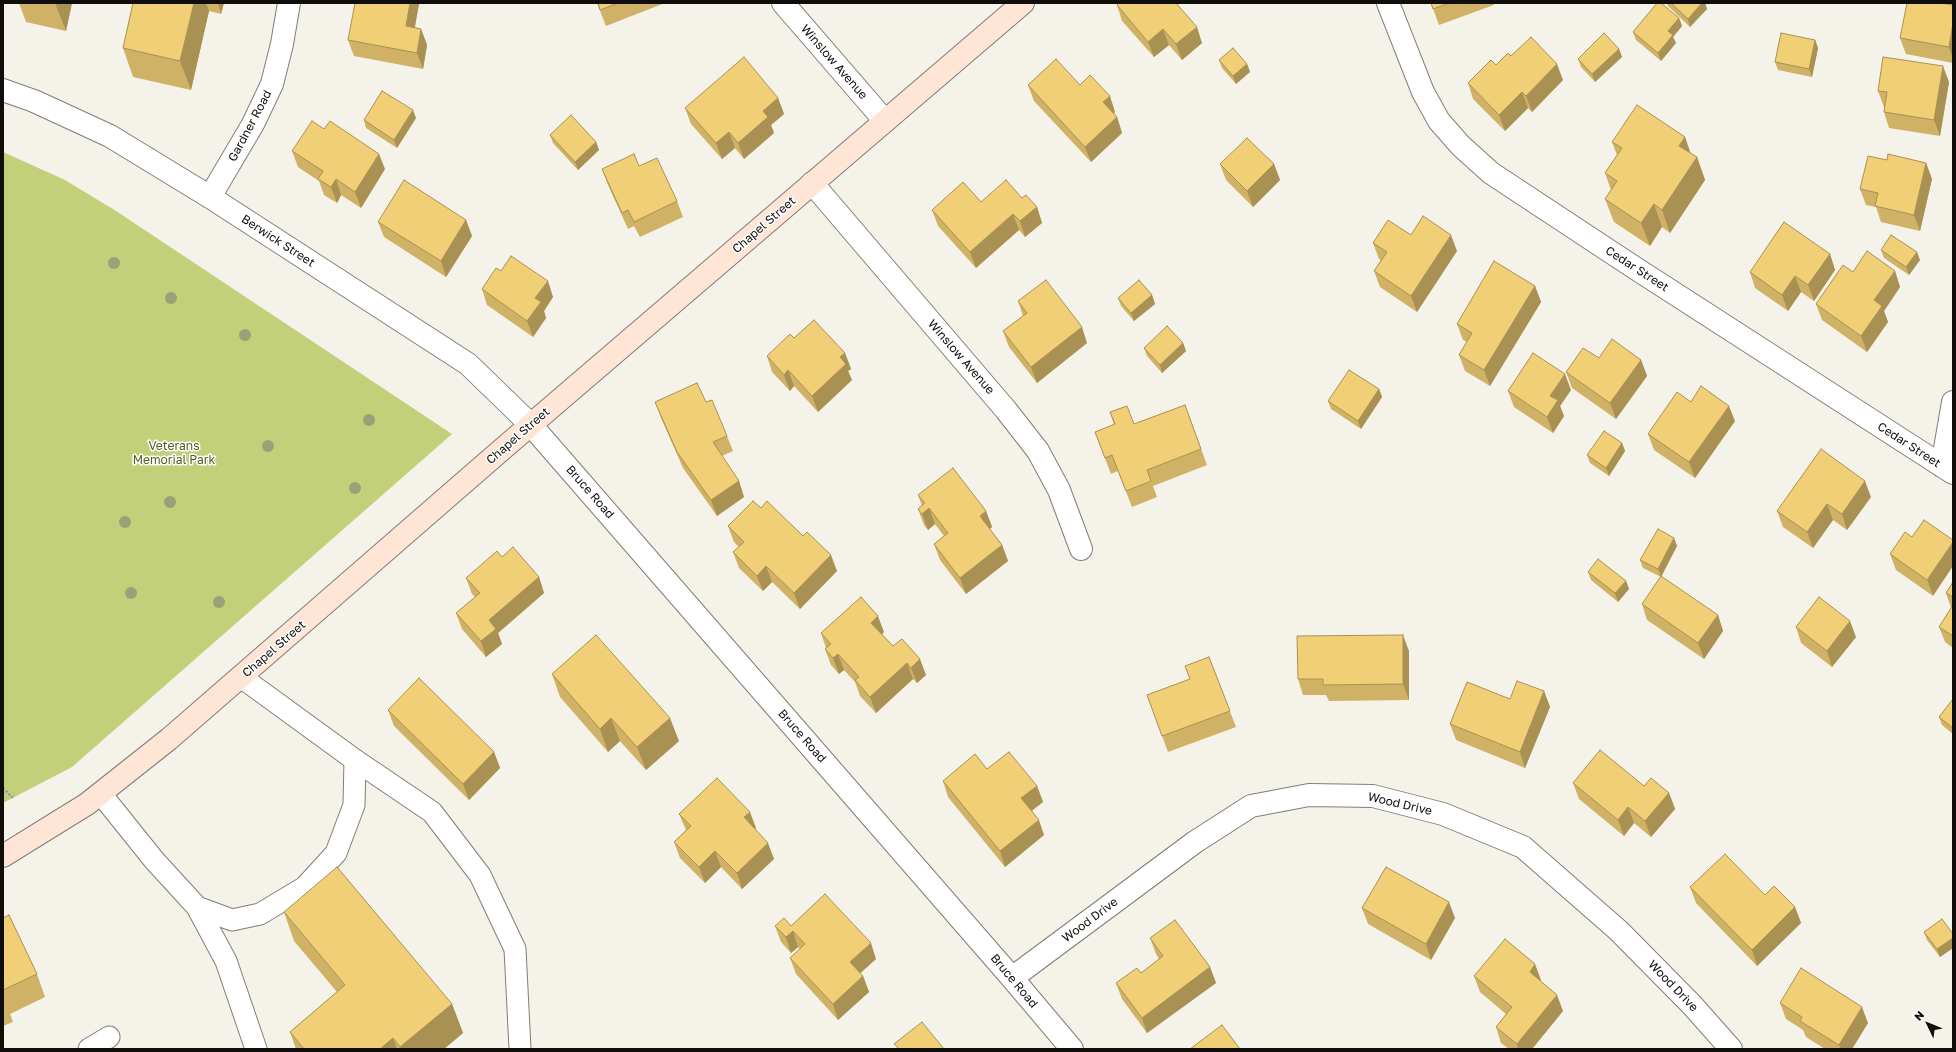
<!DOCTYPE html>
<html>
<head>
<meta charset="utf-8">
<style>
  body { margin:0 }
  #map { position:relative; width:1956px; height:1052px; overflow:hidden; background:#f5f2e9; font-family:"Golos Text",sans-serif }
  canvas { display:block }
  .frame { position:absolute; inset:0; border:4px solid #0f0e0b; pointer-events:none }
  .north { position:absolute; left:1908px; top:1004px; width:40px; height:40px; -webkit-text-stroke:3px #fff; paint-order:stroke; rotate:313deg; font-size:11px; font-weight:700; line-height:16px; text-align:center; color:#0f0e0b }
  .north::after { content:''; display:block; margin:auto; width:14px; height:18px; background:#0f0e0b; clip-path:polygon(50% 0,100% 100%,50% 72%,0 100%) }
</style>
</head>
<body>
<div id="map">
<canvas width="1956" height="1052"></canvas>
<div class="frame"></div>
<div class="north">N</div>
</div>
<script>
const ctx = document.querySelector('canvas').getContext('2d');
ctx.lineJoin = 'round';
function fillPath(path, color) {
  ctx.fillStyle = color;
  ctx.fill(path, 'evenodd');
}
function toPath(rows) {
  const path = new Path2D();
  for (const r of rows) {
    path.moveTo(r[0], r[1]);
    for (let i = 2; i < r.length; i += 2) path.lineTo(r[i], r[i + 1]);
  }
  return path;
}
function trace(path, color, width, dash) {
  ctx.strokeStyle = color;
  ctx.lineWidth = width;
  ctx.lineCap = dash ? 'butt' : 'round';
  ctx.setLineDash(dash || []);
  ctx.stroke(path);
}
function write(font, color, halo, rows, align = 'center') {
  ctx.font = font + ' "Golos Text",sans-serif';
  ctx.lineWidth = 3;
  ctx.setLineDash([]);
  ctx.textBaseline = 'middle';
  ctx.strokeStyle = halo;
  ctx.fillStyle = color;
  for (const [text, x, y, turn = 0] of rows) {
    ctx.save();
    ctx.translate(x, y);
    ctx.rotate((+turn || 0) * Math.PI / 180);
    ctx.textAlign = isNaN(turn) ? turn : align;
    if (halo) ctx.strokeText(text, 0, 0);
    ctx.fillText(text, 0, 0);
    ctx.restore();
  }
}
fillPath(toPath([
  [3,152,65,180,116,211,452,434,72,767,3,803]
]), '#c1d079');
const service = toPath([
  [241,677,355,760,432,812,480,875,515,949,520,1049],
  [101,794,154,860,197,907,226,961,256,1049],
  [197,907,232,920,260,914,305,887,336,853,354,805,355,760],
  [89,1049,109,1037]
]);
const minor = toPath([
  [1388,3,1423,92,1439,121,1461,146,1491,173,1635,268,1953,473],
  [812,183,1006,410,1038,451,1059,490,1081,549],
  [210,197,253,124,272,84,282,44,289,3],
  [531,425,1012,978,1072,1049],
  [1942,466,1953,402],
  [1012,978,1195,842,1251,806,1309,795,1373,796,1443,814,1523,847,1619,931,1692,1005,1731,1049]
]);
const tertiary = toPath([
  [783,3,885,121],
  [3,90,34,101,110,136,210,197,468,364,531,425]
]);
const secondary = toPath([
  [3,856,87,804,169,739,499,452,1023,3]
]);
trace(service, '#817e76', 23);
trace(minor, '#817e76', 24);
trace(tertiary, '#817e76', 24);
trace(secondary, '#817e76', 24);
trace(toPath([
  [3,788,13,798]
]), '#9a9791', 2.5, [2, 2]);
trace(service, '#fff', 21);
trace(minor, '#fff', 22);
trace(tertiary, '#fff', 22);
trace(secondary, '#fee5d6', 22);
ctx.fillStyle = '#9ca079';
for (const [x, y] of [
  [114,263],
  [171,298],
  [245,335],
  [369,420],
  [268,446],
  [355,488],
  [170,502],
  [125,522],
  [131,593],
  [219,602]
]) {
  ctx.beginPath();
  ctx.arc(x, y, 6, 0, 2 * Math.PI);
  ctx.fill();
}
fillPath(toPath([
  [19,3,72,3,66,31,26,22],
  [133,3,224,3,221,14,209,11,191,90,133,77,123,48],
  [597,3,665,3,606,26],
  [1431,3,1493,3,1494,5,1439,25],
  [1667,3,1705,3,1707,9,1690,27,1668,6],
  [419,4,415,27,421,29,427,45,423,69,354,56,348,40],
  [1117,5,1202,43,1182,60,1169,45,1154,57,1122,21],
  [1953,5,1953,63,1906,54,1900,38],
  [1679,18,1682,26,1673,37,1676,43,1661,61,1636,40,1633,32],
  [1815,40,1818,48,1812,77,1778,70,1775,62],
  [1619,49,1622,57,1595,82,1581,67,1578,59],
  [1511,56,1563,80,1532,112,1528,108,1505,131,1473,99,1468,83,1496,65],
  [1219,60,1247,64,1250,72,1236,84,1222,68],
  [1949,82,1940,136,1889,128,1884,112,1884,107,1878,91],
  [1028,85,1080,85,1115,112,1114,114,1117,117,1122,133,1091,162,1034,101],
  [778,98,784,114,771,125,774,133,744,159,735,148,722,159,691,124,685,108],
  [416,118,397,148,366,128,364,120],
  [550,135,596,142,599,150,578,170,553,143],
  [1685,137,1690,153,1697,157,1705,180,1670,233,1662,227,1650,246,1614,222,1605,199,1611,190,1605,173,1617,155,1612,142],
  [292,151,385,169,361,208,341,195,337,203,324,195,319,181,298,167],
  [1887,160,1926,163,1932,179,1920,231,1881,222,1876,207,1866,205,1860,189],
  [1220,164,1274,164,1280,180,1253,207,1226,180],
  [639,166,677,201,683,217,640,237,634,226,628,229,608,185,602,169],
  [1022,198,1037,207,1042,223,1025,237,1019,230,976,268,938,226,932,210,981,202],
  [466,220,472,236,446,277,384,237,378,222],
  [1411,235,1457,251,1417,312,1380,287,1374,271,1381,260,1379,259,1373,243],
  [1881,250,1920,260,1909,275,1884,258],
  [1830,254,1835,270,1814,301,1801,292,1788,311,1755,288,1750,272],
  [501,271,553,297,544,311,546,318,533,337,487,305,482,289],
  [1895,271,1900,287,1884,311,1888,322,1867,352,1822,320,1816,304,1853,272],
  [1535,286,1541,302,1490,386,1465,371,1459,355,1467,342,1463,340,1457,324],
  [1152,295,1155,304,1134,321,1121,306,1118,298],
  [1018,301,1087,343,1037,383,1009,347,1003,331,1023,316],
  [794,338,845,353,851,369,848,371,852,380,818,412,794,386,790,391,772,372,767,356],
  [1183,343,1186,351,1162,373,1147,356,1144,348],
  [1641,360,1647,376,1616,419,1572,388,1566,372],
  [1379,389,1382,397,1361,429,1331,409,1328,401],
  [1571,390,1560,406,1564,416,1553,433,1514,407,1508,391],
  [655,402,706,402,727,436,733,451,722,456,739,481,744,497,717,516,683,468,661,418],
  [1185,405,1207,465,1153,486,1157,497,1132,507,1118,471,1111,474,1095,432,1114,425,1110,412,1134,424],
  [1735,421,1695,478,1654,450,1648,434],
  [1622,443,1625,451,1609,476,1590,463,1587,455],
  [918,495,986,511,992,527,990,529,1002,545,1008,561,966,594,940,560,934,544,944,536,935,524,928,530,924,525,918,509,922,506],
  [1871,497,1847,530,1833,520,1813,548,1783,527,1777,511],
  [761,508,803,536,837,571,800,609,772,582,763,591,739,568,733,552,739,547,734,542,728,526],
  [1912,537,1933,596,1896,570,1890,554],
  [1674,538,1677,546,1661,577,1643,568,1640,560],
  [502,557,539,577,544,593,498,633,502,644,486,657,462,629,456,613,475,597,472,594,466,578],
  [1588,572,1626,581,1629,589,1618,602,1591,580],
  [1953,582,1953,648,1945,642,1939,627,1951,608,1946,593],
  [1642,604,1718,615,1723,631,1704,659,1647,620],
  [1796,627,1856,637,1832,667,1801,643],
  [884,632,882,634,893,646,926,675,917,683,913,679,876,713,860,696,855,682,844,670,839,674,831,665,825,649,826,648,821,633],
  [1409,651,1409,700,1329,701,1326,695,1303,695,1298,679],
  [1209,657,1236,727,1168,752,1147,695,1190,679],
  [552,674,679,741,646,770,620,741,608,752,560,697],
  [1544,691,1550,707,1525,768,1456,740,1450,724,1510,699],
  [1953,699,1953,734,1942,725,1939,717],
  [388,710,494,752,500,768,469,800,394,726],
  [987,769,1037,786,1043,802,1032,811,1044,835,1005,867,948,797,943,781],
  [1573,783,1644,786,1669,793,1675,809,1651,837,1634,823,1624,836,1579,799],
  [679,814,756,828,755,829,774,859,742,889,721,867,705,883,680,858,674,842,686,830],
  [1690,887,1765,895,1795,907,1801,923,1757,966,1696,903],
  [1362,908,1455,918,1431,960,1368,924],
  [284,912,452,1004,463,1033,444,1049,296,1049,290,1032,337,992,294,941],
  [3,918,37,974,45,997,10,1014,13,1022,3,1026],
  [775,926,791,926,876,959,860,973,863,976,869,992,838,1020,796,974,790,958,800,949,798,947,791,953,781,942],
  [1924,932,1953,934,1953,948,1940,957,1927,940],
  [1150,938,1210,967,1216,983,1147,1033,1122,999,1116,983,1141,973,1159,959,1156,954],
  [1474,976,1541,980,1540,981,1563,1011,1532,1049,1509,1049,1501,1043,1496,1027,1506,1014,1480,992],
  [1780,1003,1868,1023,1852,1049,1825,1049,1806,1037,1803,1030,1786,1019]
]), '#cfb265');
fillPath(toPath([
  [55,3,72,3,66,31],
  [194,3,206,3,209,11,191,90,180,61],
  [218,3,224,3,221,14],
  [410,3,419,3,419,4,412,42,406,26],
  [1702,3,1705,3,1707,9,1690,27,1688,19],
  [1679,18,1682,26,1673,37,1676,43,1661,61,1658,53,1668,31],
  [1953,23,1953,59,1949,47],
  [1197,27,1202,43,1182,60,1176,44],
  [421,29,427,45,423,69,417,53],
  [1163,29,1169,45,1154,57,1148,42],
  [1815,40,1818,48,1812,77,1809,69],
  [1619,49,1622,57,1595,82,1592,74],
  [1247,64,1250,72,1236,84,1233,76],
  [1557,64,1563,80,1532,112,1526,96],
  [1943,66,1949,82,1940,136,1934,120],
  [1522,92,1528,108,1505,131,1499,115],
  [1110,96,1115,112,1109,118,1103,102],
  [778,98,784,114,771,125,774,133,744,159,738,143,763,111],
  [413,110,416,118,397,148,394,140],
  [1117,117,1122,133,1091,162,1085,147],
  [729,132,735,148,722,159,716,143],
  [1685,137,1693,160,1679,146],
  [596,142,599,150,578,170,575,162],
  [379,154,385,169,361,208,355,192],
  [1697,157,1705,180,1670,233,1662,210],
  [1926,163,1932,179,1920,231,1914,215],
  [1274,164,1280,180,1253,207,1247,191],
  [336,179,341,195,337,203,331,187],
  [1654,204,1662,227,1650,246,1641,223],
  [1037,207,1042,223,1025,237,1020,221],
  [1013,214,1019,230,976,268,970,252],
  [466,220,472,236,446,277,441,261],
  [1451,235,1457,251,1417,312,1411,296],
  [1917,252,1920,260,1909,275,1906,267],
  [1830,254,1835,270,1814,301,1808,285],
  [1895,271,1900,287,1884,311,1888,322,1867,352,1861,336,1874,300],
  [1795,276,1801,292,1788,311,1782,295],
  [548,281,553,297,544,311,546,318,533,337,527,321,535,298],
  [1535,286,1541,302,1490,386,1484,370],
  [1152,295,1155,304,1134,321,1131,313],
  [1082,327,1087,343,1037,383,1031,367],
  [1183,343,1186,351,1162,373,1160,365],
  [845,353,851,369,848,371,852,380,818,412,812,396,840,357],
  [1641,360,1647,376,1616,419,1610,403],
  [788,370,794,386,790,391,784,375],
  [1565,374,1571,390,1560,406,1564,416,1553,433,1547,417,1550,396],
  [1379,389,1382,397,1361,429,1358,421],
  [1729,406,1735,421,1695,478,1689,462],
  [1622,443,1625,451,1609,476,1606,468],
  [739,481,744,497,717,516,711,500],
  [1865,481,1871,497,1847,530,1842,514],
  [1827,504,1833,520,1813,548,1807,532],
  [929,508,935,524,928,530,922,514],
  [986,511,992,527,985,532,980,516],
  [1674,538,1677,546,1661,577,1658,569],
  [1953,542,1953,566,1933,596,1927,580],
  [1002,545,1008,561,966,594,960,578],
  [831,555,837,571,800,609,794,593],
  [766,566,772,582,763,591,757,576],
  [539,577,544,593,498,633,502,644,486,657,481,641,489,620],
  [1626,581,1629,589,1618,602,1615,593],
  [1718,615,1723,631,1704,659,1698,643],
  [878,616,884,632,877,639,871,623],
  [1850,621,1856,637,1832,667,1827,651],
  [1403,635,1409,651,1409,700,1403,684],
  [838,654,844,670,839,674,833,658],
  [920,659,926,675,917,683,911,668],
  [907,663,913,679,876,713,870,697],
  [1544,691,1550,707,1525,768,1520,752],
  [611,718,620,741,608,752,600,729],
  [670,718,679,741,646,770,637,747],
  [494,752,500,768,469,800,463,784],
  [1037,786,1043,802,1027,814,1021,798],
  [1669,793,1675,809,1651,837,1645,821],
  [1628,807,1634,823,1624,836,1618,820],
  [750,812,756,828,750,833,744,817],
  [1039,820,1044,835,1005,867,1000,851],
  [768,843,774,859,742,889,737,873],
  [715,851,721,867,705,883,699,867],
  [1449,902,1455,918,1431,960,1426,944],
  [1795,907,1801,923,1757,966,1752,950],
  [793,931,798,947,791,953,786,937],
  [1953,938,1953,948,1940,957,1937,949],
  [871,943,876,959,855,978,850,962],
  [1535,964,1541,980,1535,988,1530,972],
  [1210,967,1216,983,1147,1033,1142,1018],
  [863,976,869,992,838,1020,833,1004],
  [1557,995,1563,1011,1532,1049,1518,1049,1517,1044],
  [452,1004,463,1033,444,1049,401,1049,400,1047],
  [1862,1007,1868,1023,1852,1049,1841,1049,1839,1045],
  [393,1038,397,1049,380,1049]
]), '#a99153');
const building = toPath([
  [133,3,194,3,180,61,123,48,133,3],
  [355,3,410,3,406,26,421,29,417,53,348,40,355,3],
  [598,3,618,3,600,10,598,3],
  [1119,3,1176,3,1197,27,1176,44,1163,29,1148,42,1117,5,1119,3],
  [1431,3,1449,3,1433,9,1431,3],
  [1657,3,1661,3,1679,18,1668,31,1673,35,1658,53,1633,32,1657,3],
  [1671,3,1702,3,1688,19,1671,3],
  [1907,3,1940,3,1953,5,1953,23,1949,47,1900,38,1907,3],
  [1604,33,1619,49,1592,74,1578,59,1604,33],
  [1781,33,1815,40,1809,69,1775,62,1781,33],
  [1531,37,1557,64,1526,96,1522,92,1499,115,1468,83,1491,60,1496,65,1508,53,1511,56,1531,37],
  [1233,48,1247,64,1233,76,1219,60,1233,48],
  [744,57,778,98,763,111,768,117,738,143,729,132,716,143,685,108,744,57],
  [1883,57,1943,66,1934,120,1884,112,1887,92,1878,91,1883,57],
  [1056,59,1080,85,1090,75,1110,96,1103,102,1117,117,1085,147,1028,85,1056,59],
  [382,91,413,110,394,140,364,120,382,91],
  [1637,105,1685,137,1679,146,1697,157,1662,210,1654,204,1641,223,1605,199,1617,181,1605,173,1622,148,1612,142,1637,105],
  [571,115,596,142,575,162,550,135,571,115],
  [312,121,324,129,330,121,379,154,355,192,336,179,331,187,318,179,323,171,292,151,312,121],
  [1247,138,1274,164,1247,191,1220,164,1247,138],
  [634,154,639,166,657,158,677,201,634,222,628,210,622,213,602,169,634,154],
  [1888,154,1926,163,1914,215,1875,206,1878,193,1860,189,1868,156,1887,160,1888,154],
  [404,180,466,220,441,261,378,222,404,180],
  [1006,180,1022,198,1026,195,1037,207,1020,221,1013,214,970,252,932,210,963,182,981,202,1006,180],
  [1423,216,1451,235,1411,296,1374,271,1387,252,1373,243,1388,220,1411,235,1423,216],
  [1784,222,1830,254,1808,285,1795,276,1782,295,1750,272,1784,222],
  [1891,235,1917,252,1906,267,1881,250,1891,235],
  [1867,251,1895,271,1874,300,1882,306,1861,336,1816,304,1843,265,1853,272,1867,251],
  [511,256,548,281,535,298,541,302,527,321,482,289,496,268,501,271,511,256],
  [1494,261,1535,286,1484,370,1459,355,1472,333,1457,324,1494,261],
  [1046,280,1082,327,1031,367,1003,331,1027,313,1018,301,1046,280],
  [1139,280,1152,295,1131,313,1118,298,1139,280],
  [814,320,845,353,840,357,846,364,812,396,788,370,784,375,767,356,790,334,794,338,814,320],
  [1167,326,1183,343,1160,365,1144,348,1167,326],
  [1612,339,1641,360,1610,403,1566,372,1583,348,1599,358,1612,339],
  [1533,353,1565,374,1550,396,1558,400,1547,417,1508,391,1533,353],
  [1349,370,1379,389,1358,421,1328,401,1349,370],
  [697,383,706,402,712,400,727,436,713,442,739,481,711,500,677,452,655,402,697,383],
  [1701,386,1729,406,1689,462,1648,434,1677,392,1691,402,1701,386],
  [1185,405,1201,449,1147,470,1151,481,1126,491,1112,455,1105,458,1095,432,1115,424,1110,412,1127,406,1134,424,1185,405],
  [1604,431,1622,443,1606,468,1587,455,1604,431],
  [1821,449,1865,481,1842,514,1827,504,1807,532,1777,511,1821,449],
  [953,468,986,511,980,516,1002,545,960,578,934,544,948,533,929,508,922,514,918,509,925,503,918,495,953,468],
  [753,501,761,508,767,501,803,536,807,532,831,555,794,593,766,566,757,576,733,552,744,542,728,526,753,501],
  [1924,520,1953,540,1953,542,1927,580,1890,554,1905,532,1912,537,1924,520],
  [1658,529,1674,538,1658,569,1640,560,1658,529],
  [513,547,539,577,489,620,496,629,481,641,456,613,480,593,466,578,497,551,502,557,513,547],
  [1598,559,1626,581,1615,593,1588,572,1598,559],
  [1661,576,1718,615,1698,643,1642,604,1661,576],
  [1953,582,1953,597,1946,593,1953,582],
  [861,597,878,616,871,623,893,646,902,639,920,659,911,668,907,663,870,697,855,680,859,677,838,654,833,658,825,649,831,644,821,633,861,597],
  [1819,597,1850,621,1827,651,1796,627,1819,597],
  [1953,605,1953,636,1939,627,1953,605],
  [596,635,670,718,637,747,611,718,600,729,552,674,596,635],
  [1403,635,1403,684,1323,685,1323,679,1298,679,1297,636,1403,635],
  [1209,657,1230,711,1162,736,1147,695,1190,679,1185,666,1209,657],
  [419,678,494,752,463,784,388,710,419,678],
  [1517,681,1544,691,1520,752,1450,724,1467,682,1510,699,1517,681],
  [1953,699,1953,728,1939,717,1953,699],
  [1600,750,1644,786,1651,778,1669,793,1645,821,1628,807,1618,820,1573,783,1600,750],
  [1009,752,1037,786,1021,798,1039,820,1000,851,943,781,975,754,987,769,1009,752],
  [717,778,750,812,744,817,768,843,737,873,715,851,699,867,674,842,691,826,679,814,717,778],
  [1725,854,1765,895,1774,886,1795,907,1752,950,1690,887,1725,854],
  [337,867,452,1004,400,1047,393,1038,380,1049,304,1049,290,1032,345,985,284,912,337,867],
  [1386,867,1449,902,1426,944,1362,908,1386,867],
  [825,894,871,943,850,962,863,976,833,1004,790,958,805,944,793,931,786,937,775,926,784,918,791,926,825,894],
  [9,915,37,974,3,990,3,918,9,915],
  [1942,919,1953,934,1953,938,1937,949,1924,932,1942,919],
  [1175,920,1210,967,1142,1018,1116,983,1137,968,1141,973,1163,956,1150,938,1175,920],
  [1505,939,1535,964,1530,972,1557,995,1517,1044,1496,1027,1512,1007,1474,976,1505,939],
  [1801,968,1862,1007,1839,1045,1800,1021,1802,1017,1780,1003,1801,968],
  [922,1022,944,1049,899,1049,894,1044,922,1022],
  [1222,1025,1240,1049,1190,1049,1222,1025]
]);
fillPath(building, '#f1cf76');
trace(building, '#a99153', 1);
write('12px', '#0f0e0b', '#fff', [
  ["Winslow Avenue",834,62,49],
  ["Gardner Road",250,126,-62],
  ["Chapel Street",764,225,-41],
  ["Berwick Street",278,241,33],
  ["Cedar Street",1637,269,33],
  ["Winslow Avenue",961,357,49],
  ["Chapel Street",518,436,-41],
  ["Cedar Street",1909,445,33],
  ["Bruce Road",590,492,49],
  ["Chapel Street",274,649,-41],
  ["Bruce Road",802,736,49],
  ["Wood Drive",1400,804,13],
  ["Wood Drive",1090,920,-37],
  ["Bruce Road",1014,981,50],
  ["Wood Drive",1673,986,46]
]);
write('12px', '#545d1e', '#fff', [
  ["Veterans",174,446],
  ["Memorial Park",174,460]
]);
</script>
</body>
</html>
